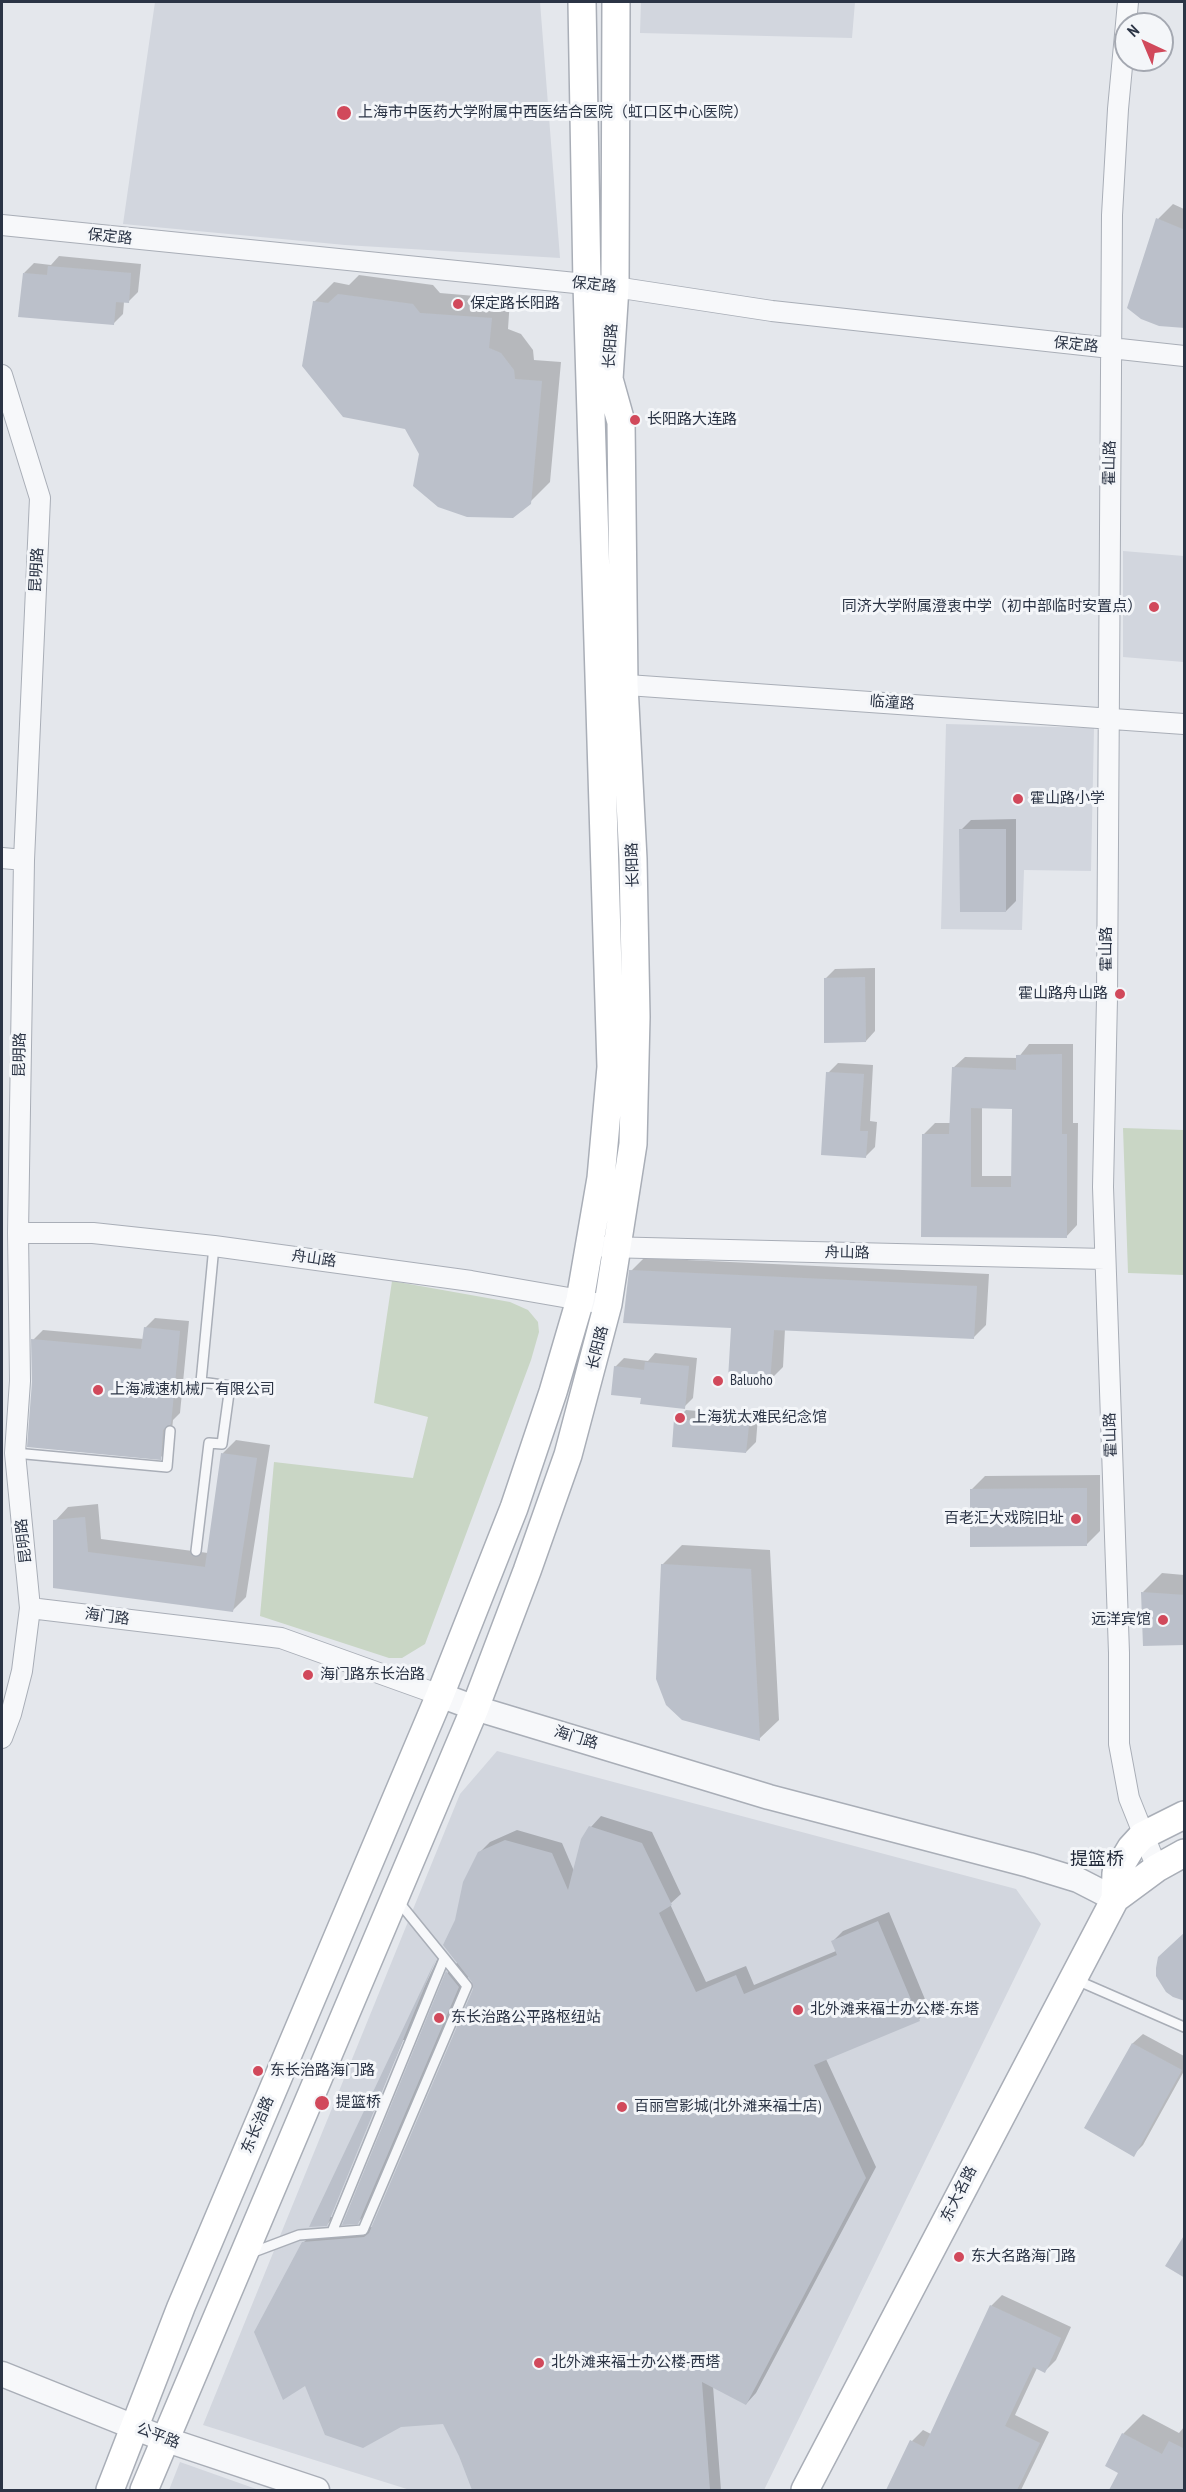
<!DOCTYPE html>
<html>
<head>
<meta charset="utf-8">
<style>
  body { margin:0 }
  #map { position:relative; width:1186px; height:2492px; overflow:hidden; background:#e4e7ec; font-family:"PT Sans Narrow",sans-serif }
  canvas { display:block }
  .frame { position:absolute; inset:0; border:3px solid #2b3445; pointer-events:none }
  .north { position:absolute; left:1114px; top:12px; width:60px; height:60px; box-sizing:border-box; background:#f4f6f9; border:2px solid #a4a8b1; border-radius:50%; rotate:316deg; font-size:16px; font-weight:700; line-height:24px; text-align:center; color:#2b3445 }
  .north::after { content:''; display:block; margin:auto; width:21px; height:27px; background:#d1495b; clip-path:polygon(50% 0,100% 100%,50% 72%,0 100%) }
</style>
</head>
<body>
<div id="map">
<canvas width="1186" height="2492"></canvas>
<div class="frame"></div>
<div class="north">N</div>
</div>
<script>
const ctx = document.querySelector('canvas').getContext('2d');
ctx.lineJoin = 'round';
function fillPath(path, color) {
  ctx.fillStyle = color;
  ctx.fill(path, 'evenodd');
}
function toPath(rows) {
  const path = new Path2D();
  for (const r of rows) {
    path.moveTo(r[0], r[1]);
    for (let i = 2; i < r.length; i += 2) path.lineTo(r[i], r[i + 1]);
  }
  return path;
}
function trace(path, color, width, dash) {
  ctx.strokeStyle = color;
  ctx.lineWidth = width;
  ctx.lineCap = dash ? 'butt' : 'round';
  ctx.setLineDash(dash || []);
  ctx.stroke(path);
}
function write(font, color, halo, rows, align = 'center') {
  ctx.font = font + ' "PT Sans Narrow","Noto Sans SC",sans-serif';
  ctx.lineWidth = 6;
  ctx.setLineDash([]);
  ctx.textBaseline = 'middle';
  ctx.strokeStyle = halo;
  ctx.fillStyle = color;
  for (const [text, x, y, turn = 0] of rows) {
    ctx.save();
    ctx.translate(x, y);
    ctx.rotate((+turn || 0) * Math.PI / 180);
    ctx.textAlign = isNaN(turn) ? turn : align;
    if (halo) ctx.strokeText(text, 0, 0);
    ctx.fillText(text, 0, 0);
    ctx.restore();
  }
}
fillPath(toPath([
  [155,2,540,2,560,258,345,245,123,224],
  [641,2,855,2,852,38,640,33],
  [1123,551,1184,556,1184,662,1123,657],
  [946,724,1094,728,1091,871,1024,870,1022,930,941,929],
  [497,1751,1016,1889,1041,1924,764,2490,410,2490,203,2425,460,1794],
  [180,2462,259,2490,169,2490]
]), '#d2d6de');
fillPath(toPath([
  [1123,1128,1184,1130,1184,1275,1128,1273],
  [392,1281,510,1302,528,1310,538,1322,539,1332,531,1360,425,1644,402,1658,389,1658,260,1616,274,1462,413,1478,428,1417,374,1403]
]), '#c9d6c5');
fillPath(toPath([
  [1173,204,1184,209,1184,326,1158,219],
  [59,256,141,264,138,292,128,302,124,302,123,314,113,324,24,273,34,263,51,265],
  [359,275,433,285,440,293,510,299,508,329,521,334,533,350,534,360,561,362,550,482,530,502,420,453,406,428,314,302,334,282,349,285],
  [1016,819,1016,901,1006,911,961,830,971,820],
  [875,968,875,1031,866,1041,825,979,835,969],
  [1029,1044,1073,1044,1073,1123,1078,1123,1077,1225,1066,1237,922,1236,923,1135,935,1123,951,1123,953,1068,965,1057,1018,1058],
  [982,1107,1013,1108,1013,1176,982,1176],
  [838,1063,873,1065,870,1121,877,1122,875,1147,865,1157,828,1073],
  [644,1258,989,1274,986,1325,973,1338,785,1329,783,1367,770,1380,733,1327,631,1271],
  [155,1318,189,1321,180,1413,173,1420,170,1448,160,1458,33,1382,33,1340,43,1330,144,1339,145,1328],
  [655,1353,697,1358,693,1398,684,1407,642,1397,615,1367,624,1358,648,1361],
  [686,1410,758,1416,756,1442,746,1452,676,1420],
  [236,1440,270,1445,246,1597,233,1610,54,1586,55,1521,68,1507,98,1504,101,1539,208,1553,223,1453],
  [1100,1475,1100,1531,1087,1544,971,1490,985,1476],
  [682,1545,770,1550,779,1720,759,1739,662,1565],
  [1162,1573,1184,1575,1184,1644,1143,1592],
  [601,1816,652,1832,681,1894,670,1904,706,1982,746,1966,754,1985,836,1951,833,1941,843,1931,889,1912,929,2009,919,2019,826,2059,876,2167,756,2393,746,2404,713,2386,721,2490,474,2490,460,2455,444,2423,306,2384,304,2242,314,2232,373,2227,475,1989,474,1981,469,1975,368,2212,358,2222,345,2223,448,1972,458,1962,456,1920,479,1853,490,1842,517,1830,562,1843,574,1871,591,1827],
  [443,1954,337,2214,326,2225,312,2226,437,1960],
  [403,2040,405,2040,332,2217,329,2217],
  [1143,2034,1184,2056,1184,2071,1143,2145,1133,2155,1086,2128,1133,2043],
  [1002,2295,1071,2327,1056,2360,1045,2371,1037,2368,1015,2415,1049,2432,1021,2490,888,2490,912,2441,923,2430,931,2434,991,2306],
  [1143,2414,1179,2433,1184,2427,1184,2490,1110,2490,1120,2472,1123,2434]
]), '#0003');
fillPath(toPath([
  [1156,218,1185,230,1185,328,1159,326,1141,319,1127,308],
  [48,266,131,273,129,303,116,302,114,325,18,317,23,273,47,275],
  [338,294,413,304,420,313,492,318,489,348,501,353,514,370,515,379,542,381,531,504,513,518,467,517,438,507,413,486,419,454,405,429,343,417,302,366,313,301,328,303],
  [959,829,1006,829,1006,912,960,912],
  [865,977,866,1042,824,1043,824,978],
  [1062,1054,1062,1134,1067,1134,1067,1238,921,1237,922,1134,949,1134,952,1067,1016,1070,1016,1055],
  [971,1108,1012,1109,1011,1187,971,1187],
  [826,1072,864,1074,860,1131,868,1131,866,1158,821,1155],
  [629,1270,977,1286,974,1339,774,1330,770,1382,728,1379,731,1328,623,1323],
  [144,1327,180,1331,171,1424,163,1430,161,1460,27,1447,32,1382,31,1339,141,1349],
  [645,1362,689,1366,685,1409,640,1404,641,1398,611,1395,614,1366,644,1370],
  [674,1419,749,1425,746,1453,672,1447],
  [221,1453,257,1458,233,1612,53,1588,53,1520,85,1517,88,1552,205,1567],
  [1087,1488,1087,1546,970,1547,970,1489],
  [661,1564,751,1569,760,1741,682,1720,666,1705,656,1679],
  [1141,1592,1185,1595,1185,1645,1143,1646],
  [589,1826,642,1843,672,1905,659,1913,696,1992,736,1975,744,1994,837,1955,831,1941,878,1921,920,2021,814,2065,866,2178,746,2405,702,2382,710,2490,472,2490,459,2456,443,2424,401,2427,363,2448,325,2435,305,2386,283,2400,254,2332,302,2242,364,2237,369,2233,473,1989,472,1982,443,1945,455,1920,463,1882,478,1852,505,1840,552,1853,568,1890,581,1839],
  [1185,1932,1185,2001,1173,1997,1166,1992,1156,1976,1156,1968,1158,1957],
  [436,1959,327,2226,309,2227],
  [446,1971,459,1987,358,2224,342,2225],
  [1132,2043,1182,2070,1134,2157,1084,2128],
  [1185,2234,1185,2278,1165,2266],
  [990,2305,1061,2338,1045,2373,1033,2367,1005,2426,1040,2443,1017,2490,886,2490,910,2440,924,2447],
  [1122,2433,1162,2454,1169,2441,1185,2449,1185,2490,1109,2490,1118,2473,1105,2466]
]), '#bbc0ca');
const service = toPath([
  [15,1453,167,1467,170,1431],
  [196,1551,209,1443,222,1444,230,1386,201,1382,214,1246],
  [1074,1979,1184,2027],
  [332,2232,444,1959],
  [251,2253,299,2235,363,2230,467,1986,398,1901]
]);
const minor = toPath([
  [1126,24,1118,109,1112,215,1107,998,1103,1187,1119,1653,1119,1744,1129,1798,1157,1868],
  [1126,24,1128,2],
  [2,225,615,287,772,311,1184,356],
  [2,375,40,498,24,860,18,1233,20,1381,15,1453,30,1608,22,1671,11,1714,2,1738],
  [613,684,1184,724],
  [2,858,24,860],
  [18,1233,93,1233,214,1246,471,1281,592,1302],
  [604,1247,1105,1259],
  [30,1608,281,1638,440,1695]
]);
const tertiary = toPath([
  [440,1695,475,1708,769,1797,1029,1865,1078,1880,1115,1899],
  [2,2374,164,2439,317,2490]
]);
const secondary = toPath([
  [1115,1899,1116,1873,1131,1848,1142,1836,1184,1815],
  [110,2490,181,2307,440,1695,514,1508,553,1392,580,1300,601,1178,611,1067,587,284,582,2],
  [144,2490,475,1708,527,1571,568,1455,608,1304,633,1144,636,1017,633,859,624,685,621,422,609,379,615,287,616,2],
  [805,2490,1115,1899,1157,1868,1184,1853]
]);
trace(service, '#a9aeb7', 12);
trace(minor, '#a9aeb7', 22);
trace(tertiary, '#a9aeb7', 27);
trace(secondary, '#a9aeb7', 30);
trace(service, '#f7f8fa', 9);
trace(minor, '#f7f8fa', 20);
trace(tertiary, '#f7f8fa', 24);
trace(secondary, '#fff', 27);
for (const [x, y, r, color] of [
  [344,113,8,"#d1495b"],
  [458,304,6,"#d1495b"],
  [635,420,6,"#d1495b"],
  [1154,607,6,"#d1495b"],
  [1018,799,6,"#d1495b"],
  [1120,994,6,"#d1495b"],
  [718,1381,6,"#d1495b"],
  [98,1390,6,"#d1495b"],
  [680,1418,6,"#d1495b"],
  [1076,1519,6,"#d1495b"],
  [1163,1620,6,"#d1495b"],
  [308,1675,6,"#d1495b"],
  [798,2010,6,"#d1495b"],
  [439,2018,6,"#d1495b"],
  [258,2071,6,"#d1495b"],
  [322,2103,8,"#d1495b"],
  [622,2107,6,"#d1495b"],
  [959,2257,6,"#d1495b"],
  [539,2363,6,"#d1495b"]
]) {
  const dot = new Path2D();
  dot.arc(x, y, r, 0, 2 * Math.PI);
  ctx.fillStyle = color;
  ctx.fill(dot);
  trace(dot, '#f4f6f9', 2);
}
write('15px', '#2b3445', '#f4f6f9', [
  ["上海市中医药大学附属中西医结合医院（虹口区中心医院）",358,113],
  ["保定路长阳路",470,304],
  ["长阳路大连路",647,420],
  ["同济大学附属澄衷中学（初中部临时安置点）",1142,607,"right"],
  ["霍山路小学",1030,799],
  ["霍山路舟山路",1108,994,"right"],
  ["Baluoho",730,1381],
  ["上海减速机械厂有限公司",110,1390],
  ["上海犹太难民纪念馆",692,1418],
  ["百老汇大戏院旧址",1064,1519,"right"],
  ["远洋宾馆",1151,1620,"right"],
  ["海门路东长治路",320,1675],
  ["北外滩来福士办公楼-东塔",810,2010],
  ["东长治路公平路枢纽站",451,2018],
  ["东长治路海门路",270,2071],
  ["提篮桥",336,2103],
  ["百丽宫影城(北外滩来福士店)",634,2107],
  ["东大名路海门路",971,2257],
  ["北外滩来福士办公楼-西塔",551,2363]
], 'left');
write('15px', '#2b3445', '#f4f6f9', [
  ["保定路",110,237,6],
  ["保定路",594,285,6],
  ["保定路",1076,345,6],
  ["长阳路",611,346,-86],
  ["霍山路",1110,463,-89],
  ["昆明路",37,570,-87],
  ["临潼路",892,703,4],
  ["长阳路",633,865,-92],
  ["霍山路",1107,949,-90],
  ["昆明路",20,1055,-89],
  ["舟山路",847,1253,1],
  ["舟山路",314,1259,8],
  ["长阳路",598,1348,-76],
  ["霍山路",1111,1435,-92],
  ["昆明路",24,1541,-96],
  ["海门路",107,1617,7],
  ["海门路",576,1738,17],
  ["东长治路",258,2125,-67],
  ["东大名路",959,2194,-63],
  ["公平路",158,2436,21]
]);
write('18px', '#1d2536', '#f4f6f9', [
  ["提篮桥",1097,1860]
]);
</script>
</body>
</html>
